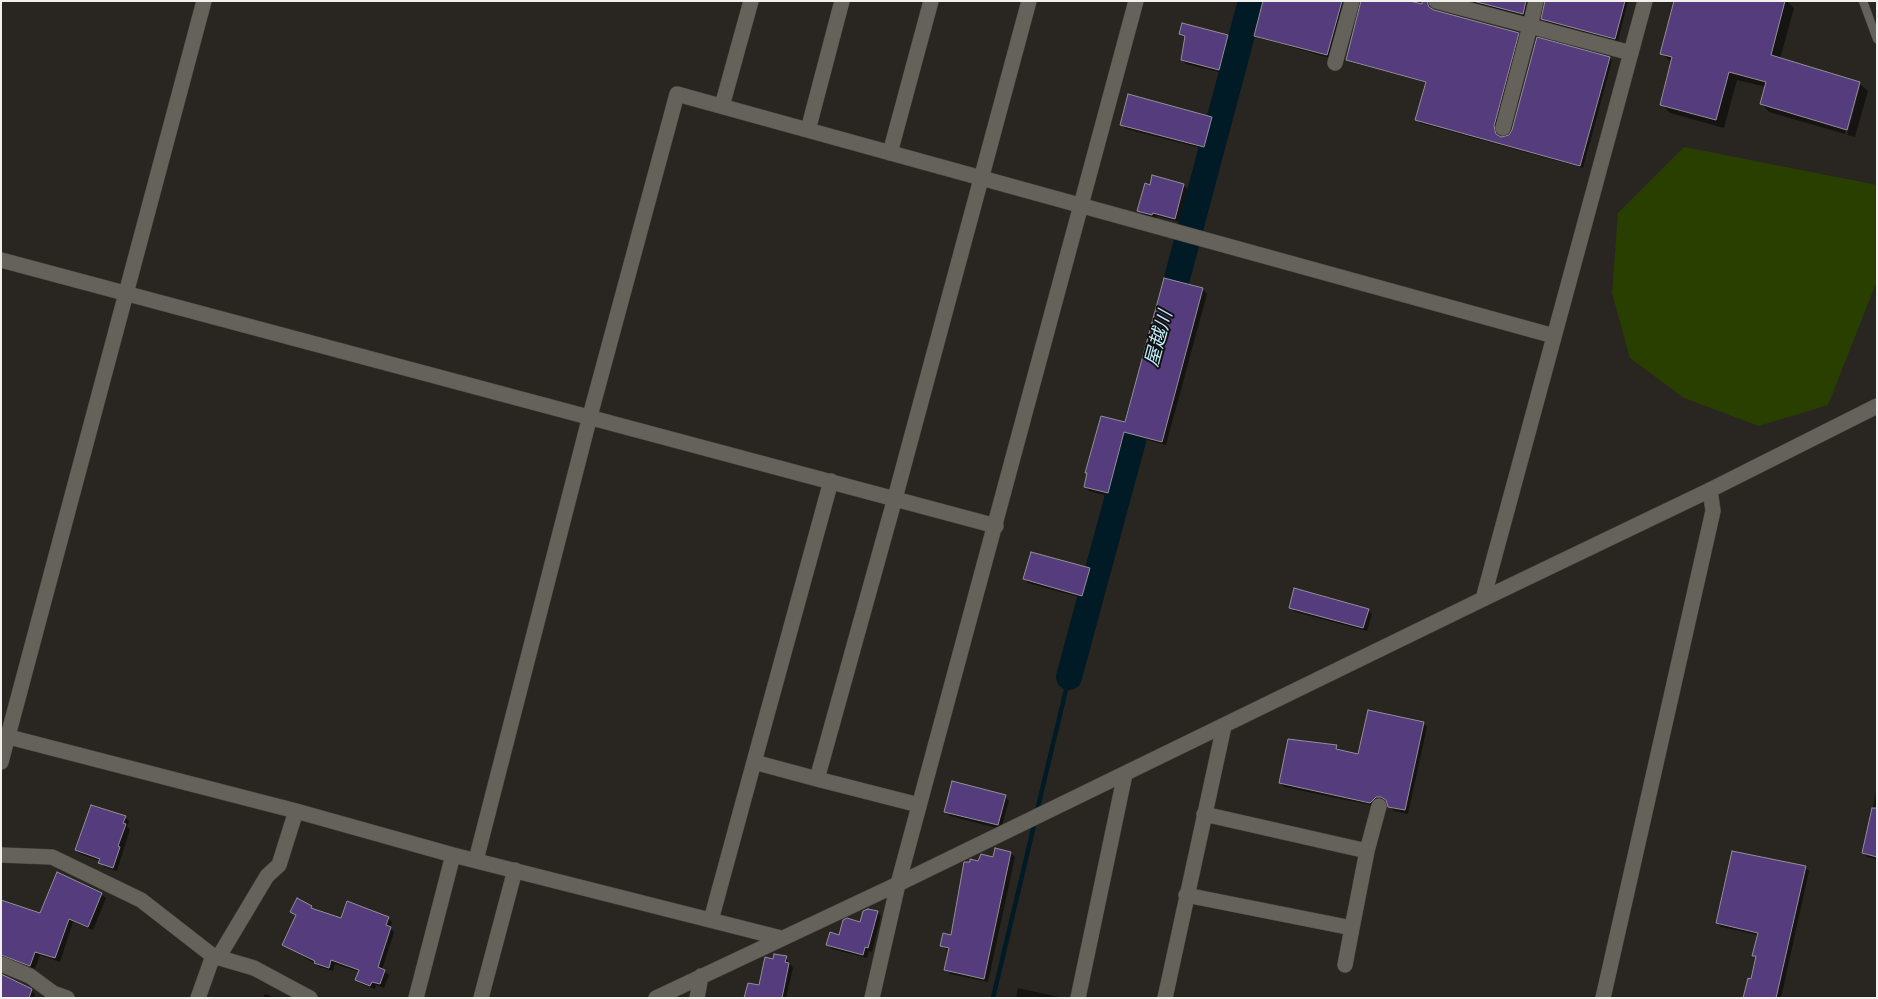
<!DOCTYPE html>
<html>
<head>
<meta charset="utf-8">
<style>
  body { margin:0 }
  #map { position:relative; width:1878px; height:999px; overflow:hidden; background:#292621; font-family:"Nunito Sans",sans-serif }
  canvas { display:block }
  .frame { position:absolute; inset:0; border:2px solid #f2f0ec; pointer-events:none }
</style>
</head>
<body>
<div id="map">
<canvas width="1878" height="999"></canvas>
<div class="frame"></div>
</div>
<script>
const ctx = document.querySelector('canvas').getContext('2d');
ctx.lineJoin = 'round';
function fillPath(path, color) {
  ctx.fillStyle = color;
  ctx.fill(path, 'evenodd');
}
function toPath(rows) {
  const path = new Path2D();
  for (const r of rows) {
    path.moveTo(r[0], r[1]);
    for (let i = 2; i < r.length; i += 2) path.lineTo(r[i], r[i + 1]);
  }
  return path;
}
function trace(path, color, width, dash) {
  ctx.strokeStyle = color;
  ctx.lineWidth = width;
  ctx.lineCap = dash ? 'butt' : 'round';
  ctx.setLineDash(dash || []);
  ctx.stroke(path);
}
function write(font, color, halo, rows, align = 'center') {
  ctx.font = font + ' "Nunito Sans","Noto Sans JP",sans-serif';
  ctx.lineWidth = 4;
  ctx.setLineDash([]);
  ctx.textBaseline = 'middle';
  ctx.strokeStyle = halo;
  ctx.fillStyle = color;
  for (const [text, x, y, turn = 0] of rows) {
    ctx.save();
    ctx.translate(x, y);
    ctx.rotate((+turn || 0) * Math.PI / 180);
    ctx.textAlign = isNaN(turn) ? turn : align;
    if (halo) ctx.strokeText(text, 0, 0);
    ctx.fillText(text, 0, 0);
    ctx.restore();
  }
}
fillPath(toPath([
  [1684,147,1877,185,1877,281,1828,405,1759,426,1684,398,1630,358,1612,293,1618,213]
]), '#293f00');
fillPath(toPath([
  [1265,1,1346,1,1330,58,1259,38,1256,35],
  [1362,1,1430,1,1430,8,1433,11,1518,34,1521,37,1496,129,1497,135,1500,138,1506,138,1609,58,1612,61,1583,168,1420,123,1417,120,1427,83,1350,62,1347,59],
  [1468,1,1531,1,1526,17],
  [1546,1,1628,1,1618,41,1546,22,1543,19],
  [1675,1,1787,1,1794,8,1780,59,1859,83,1868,91,1855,137,1847,135,1860,86,1857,86,1845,134,1769,112,1761,104,1766,87,1737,80,1724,128,1670,113,1662,105,1672,63,1662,54],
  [1180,34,1227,36,1232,40,1223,73,1186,64,1182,60,1186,39],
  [1211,118,1215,122,1208,150,1126,129,1122,125],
  [1183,185,1188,189,1179,222,1157,216,1156,219,1143,215,1139,211,1150,186],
  [1165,279,1203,290,1207,294,1166,445,1128,435,1112,497,1089,491,1085,487,1088,475,1086,472,1126,424],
  [1089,570,1093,574,1086,599,1028,583,1024,579],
  [1291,607,1368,610,1372,614,1367,631,1295,612],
  [1423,723,1427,727,1408,814,1394,811,1386,800,1380,801,1375,806,1284,787,1280,783,1336,746,1340,751,1359,756],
  [1877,788,1877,859,1867,857,1863,853],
  [1005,796,1009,801,1001,829,950,816,946,812],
  [125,817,129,821,127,827,130,829,117,871,104,867,100,861,80,854,76,850],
  [1011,853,1015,857,988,982,950,974,946,970,949,951,941,946,952,936,978,862],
  [1805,867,1809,871,1781,998,1745,998,1752,981,1757,958,1754,955,1758,935,1721,927,1717,923],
  [101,894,106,898,93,930,73,922,60,962,40,955,35,969,1,957,1,901,41,914],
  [311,907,316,911,342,919,388,918,392,922,390,928,394,932,382,970,389,975,384,988,376,985,375,989,361,984,357,980,360,972,335,964,333,971,320,967,283,944,297,917,292,912],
  [877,912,881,916,872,952,869,951,867,958,832,949,828,945],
  [786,958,793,968,786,998,746,998,760,987,774,960],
  [1018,988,1063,998,1016,998],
  [31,990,35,994,34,998,1,998],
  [265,994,275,998,263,998]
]), '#0007');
trace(toPath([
  [1037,811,1069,677],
  [993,998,1035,821]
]), '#001b26', 4.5);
trace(toPath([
  [1167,316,1251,1],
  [1069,677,1144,400]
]), '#001b26', 26);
const building = toPath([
  [1263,1,1342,1,1327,55,1254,36,1263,1],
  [1361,1,1410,1,1422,4,1422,1,1427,1,1429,7,1434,10,1519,33,1494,126,1496,134,1501,137,1509,135,1512,130,1537,37,1610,57,1580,166,1415,120,1426,82,1346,60,1361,1],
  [1473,1,1526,1,1523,14,1473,1],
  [1545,1,1625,1,1615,39,1541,19,1545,1],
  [1674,1,1785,1,1771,55,1860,82,1847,130,1760,104,1766,82,1729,72,1716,120,1660,105,1672,57,1660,54,1674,1],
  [1182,23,1228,35,1219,70,1181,60,1185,36,1179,34,1182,23],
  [1128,94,1212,117,1204,147,1120,125,1128,94],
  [1152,175,1184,184,1175,219,1153,213,1152,215,1137,211,1145,183,1150,185,1152,175],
  [1164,278,1203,288,1162,442,1124,432,1108,493,1084,487,1087,473,1085,473,1101,416,1125,422,1164,278],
  [1031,552,1090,568,1082,596,1023,579,1031,552],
  [1294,588,1369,609,1363,628,1289,608,1294,588],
  [1368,710,1424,722,1405,810,1388,807,1386,800,1381,797,1376,797,1370,803,1279,783,1288,739,1337,745,1336,749,1358,754,1368,710],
  [952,781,1006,795,998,825,944,812,952,781],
  [91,805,126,816,123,823,126,824,118,846,120,847,113,868,98,863,100,859,75,850,91,805],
  [1872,808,1877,808,1877,857,1862,853,1872,808],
  [995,848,1011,852,984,979,944,970,949,948,940,946,943,933,951,935,964,862,970,862,970,859,978,861,981,854,993,857,995,848],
  [1732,851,1806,866,1776,998,1743,998,1748,978,1751,979,1756,956,1752,956,1758,933,1716,923,1732,851],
  [57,872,102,893,88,927,69,919,55,958,35,952,30,966,1,955,1,900,40,913,57,872],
  [297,898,312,906,311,908,341,918,347,901,389,917,386,925,391,927,378,967,385,970,380,984,372,982,370,986,355,980,359,970,331,960,329,968,314,963,315,961,282,945,296,915,290,912,297,898],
  [868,909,878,911,868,948,865,947,863,955,826,945,830,932,839,935,843,920,847,918,860,922,863,911,868,909],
  [774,954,787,956,785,962,789,963,782,998,744,998,748,983,759,985,765,957,773,959,774,954],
  [1,974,32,989,29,998,1,998,1,974]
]);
fillPath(building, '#543c7d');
trace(building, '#929097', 1);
const lane = toPath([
  [1863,1,1877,39]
]);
const street = toPath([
  [1436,1,1530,26,1536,1],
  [1335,63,1352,1],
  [722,106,751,1],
  [1503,128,1530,26,1631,53],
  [808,130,842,1],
  [890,153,931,1],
  [1,260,996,526],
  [9,737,296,811,453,855,781,938],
  [1,762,204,1],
  [754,762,831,481],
  [817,779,919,805],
  [1367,851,1379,806],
  [1,855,52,857,141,900,213,956,254,968,310,998],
  [476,860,590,416,677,94,1554,336],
  [1186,895,1352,928,1367,851,1204,814],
  [711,920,754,762,817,779,895,498,1029,1],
  [218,958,267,876,279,865,296,811],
  [1,964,30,976,53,993,67,998],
  [1345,965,1352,928],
  [198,998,213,956],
  [416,998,453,855],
  [481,998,515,870],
  [656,998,898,884,1483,599,1645,1],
  [697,998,701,976],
  [1078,998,1125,774],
  [1165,998,1224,726],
  [1603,998,1713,511,1710,490]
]);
const secondary = toPath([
  [1483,599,1710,490,1877,406],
  [872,998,898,884,1136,1]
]);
trace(lane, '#484540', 9);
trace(street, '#484540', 16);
trace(secondary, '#484540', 16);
trace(lane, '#65625b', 8);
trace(street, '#65625b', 15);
trace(secondary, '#65625b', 15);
write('italic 19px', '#bcebfe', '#11100d', [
  ["屋越川",1160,339,-75]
]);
</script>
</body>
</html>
